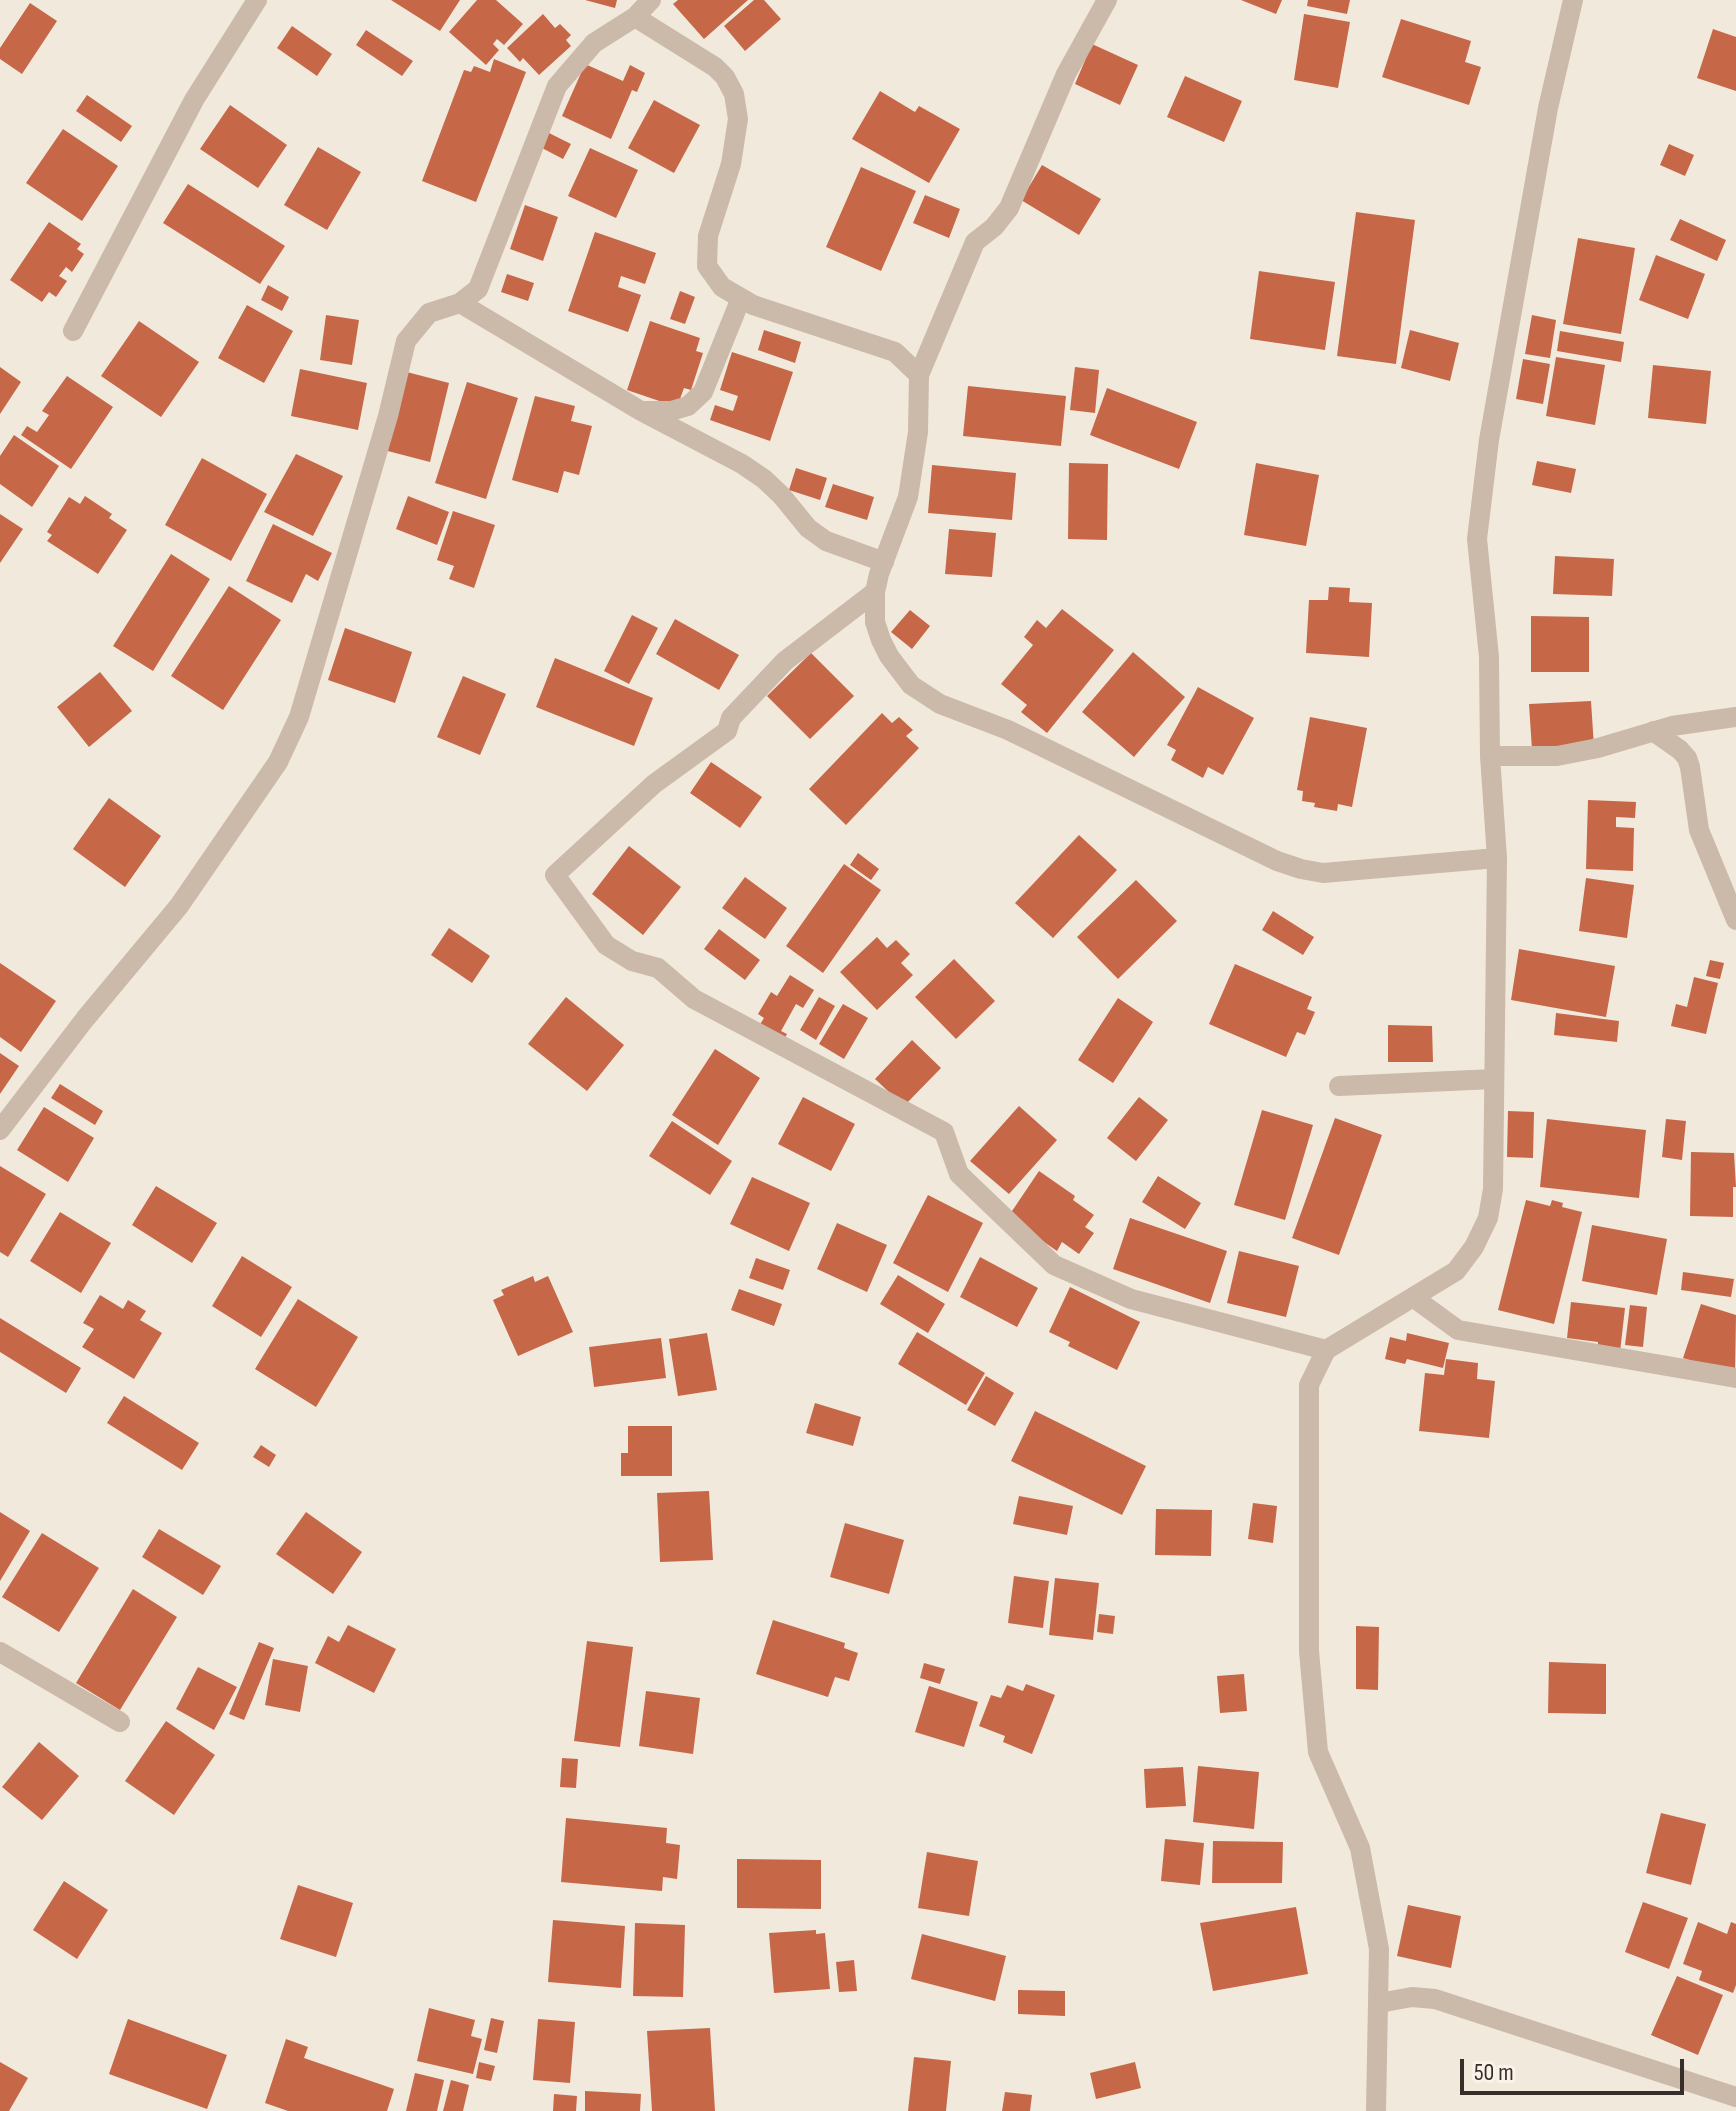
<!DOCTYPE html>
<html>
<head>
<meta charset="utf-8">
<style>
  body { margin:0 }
  #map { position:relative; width:1736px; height:2111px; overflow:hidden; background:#f2e9dd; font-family:"Sofia Sans Condensed",sans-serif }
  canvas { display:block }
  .scale { position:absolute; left:1460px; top:2059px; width:224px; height:36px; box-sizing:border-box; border:4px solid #382e29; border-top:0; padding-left:10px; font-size:24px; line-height:28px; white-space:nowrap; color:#382e29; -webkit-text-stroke:6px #faf3ea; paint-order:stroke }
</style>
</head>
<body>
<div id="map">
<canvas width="1736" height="2111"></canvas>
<div class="scale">50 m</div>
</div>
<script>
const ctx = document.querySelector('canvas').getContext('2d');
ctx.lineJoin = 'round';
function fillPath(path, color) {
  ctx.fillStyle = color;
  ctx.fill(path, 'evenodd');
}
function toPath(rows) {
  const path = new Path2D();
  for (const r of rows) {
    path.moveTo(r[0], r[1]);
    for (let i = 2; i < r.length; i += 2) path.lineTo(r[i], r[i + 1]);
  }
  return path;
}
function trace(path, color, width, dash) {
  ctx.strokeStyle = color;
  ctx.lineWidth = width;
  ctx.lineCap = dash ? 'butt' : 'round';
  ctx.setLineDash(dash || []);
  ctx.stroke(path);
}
fillPath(toPath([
  [391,0,460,0,440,31],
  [477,0,496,0,523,24,504,45,497,39,493,44,499,50,486,65,449,32],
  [585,0,617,0,615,8],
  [678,0,748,0,704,39,673,4],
  [754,0,764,0,781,19,745,51,724,26],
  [1241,0,1282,0,1276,14],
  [1308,0,1350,0,1347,14,1307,6],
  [30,3,57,21,22,74,0,59,0,48],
  [543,14,555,28,560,24,571,35,566,40,571,46,539,75,523,58,520,62,507,48],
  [1304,14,1350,22,1338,88,1294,80],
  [1401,19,1471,41,1465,62,1481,67,1469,105,1382,77],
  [292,26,332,54,317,76,277,48],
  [1713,29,1736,37,1736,91,1697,78],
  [366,30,413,61,402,76,356,45],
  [1092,44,1138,65,1120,105,1075,84],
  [494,59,526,72,476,202,422,181,464,70,471,72,474,66,490,72],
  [585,64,623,81,630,65,645,73,637,92,632,90,611,139,562,116],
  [1185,76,1242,101,1224,142,1167,117],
  [880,91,915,112,919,106,960,129,929,183,852,139],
  [87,95,132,126,121,142,76,111],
  [654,100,700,125,674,173,628,148],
  [230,105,287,145,258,188,200,149],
  [63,129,118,166,82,221,26,183],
  [549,133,571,144,563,159,542,148],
  [1669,144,1694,155,1685,176,1660,165],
  [318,147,361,172,327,230,284,205],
  [590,148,638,170,616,218,568,196],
  [1042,165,1101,199,1079,235,1021,200],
  [861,167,916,191,881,271,826,247],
  [188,184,285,246,260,284,163,223],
  [925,195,960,209,949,238,913,223],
  [525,205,558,217,543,261,510,249],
  [1356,212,1415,220,1396,364,1337,356],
  [1680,219,1726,240,1717,261,1670,240],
  [49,222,81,244,77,249,84,254,72,272,66,267,59,276,67,281,56,297,49,292,42,302,10,280],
  [595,232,656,253,645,284,621,276,618,287,641,295,628,332,568,311],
  [1578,238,1635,248,1621,334,1563,324],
  [1656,255,1705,274,1688,319,1639,300],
  [1259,271,1335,282,1325,350,1250,339],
  [507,274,534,283,528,301,501,292],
  [268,285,289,297,282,311,261,300],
  [680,291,695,297,685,324,670,319],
  [247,305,293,331,264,383,218,358],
  [326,315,359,320,352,365,320,360],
  [1532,315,1556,320,1550,358,1525,354],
  [139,321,199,362,161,417,101,376],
  [650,321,700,338,696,351,703,353,691,390,684,388,677,407,627,390],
  [764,330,801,342,795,363,758,350],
  [1410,330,1459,343,1450,381,1401,368],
  [1560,331,1624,342,1621,362,1557,351],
  [732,352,793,372,770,441,710,420,715,405,733,411,738,396,720,390],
  [1556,357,1605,365,1595,425,1546,416],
  [1523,359,1550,364,1543,404,1516,399],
  [1653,365,1711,371,1706,424,1648,418],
  [0,367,21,382,0,414],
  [1075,367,1099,370,1095,413,1070,410],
  [300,369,367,383,358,430,291,416],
  [403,371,449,383,430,462,384,450],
  [67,376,113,407,71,469,21,435,27,426,37,432,49,415,42,411],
  [467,382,518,398,486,499,435,483],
  [968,386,1066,396,1061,446,963,436],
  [1107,388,1197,422,1179,469,1090,435],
  [535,396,575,406,571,421,592,426,579,475,564,471,558,493,512,480],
  [14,435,59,466,32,507,0,484,0,456],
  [296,454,343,476,313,536,264,512],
  [202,458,267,494,231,561,165,525],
  [1537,461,1576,469,1571,493,1532,485],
  [1069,463,1108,464,1107,540,1068,539],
  [1256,463,1319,475,1306,546,1244,535],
  [932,465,1016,473,1012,520,928,513],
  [796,468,827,478,820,500,789,490],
  [833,484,874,497,867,520,825,507],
  [85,496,112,514,109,518,127,530,98,574,47,541,52,535,47,532,69,497,80,504],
  [408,496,449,512,437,545,396,529],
  [453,511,495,525,474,588,449,579,454,566,437,560],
  [0,514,23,529,0,563],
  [273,524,332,553,318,581,306,574,292,603,246,581],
  [949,529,996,533,992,577,945,574],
  [171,554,210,579,153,671,113,646],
  [1555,556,1614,559,1612,596,1553,594],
  [229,586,281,620,223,710,171,676],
  [1329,587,1350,588,1349,602,1372,603,1369,657,1306,653,1309,600,1328,600],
  [1062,609,1114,650,1047,733,1021,712,1027,705,1001,684,1033,645,1024,637,1037,620,1046,628],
  [910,610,930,626,912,649,891,632],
  [632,615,658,628,629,684,604,671],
  [1531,616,1589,617,1589,672,1531,672],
  [675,619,739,655,719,690,656,654],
  [345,628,412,652,395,703,328,680],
  [1133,652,1185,697,1134,757,1082,712],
  [811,653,854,696,810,739,767,696],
  [555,658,653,698,634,746,536,707],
  [100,672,132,711,89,747,57,707],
  [463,676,506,694,480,755,437,737],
  [1198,687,1254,718,1223,775,1208,767,1203,778,1171,760,1176,750,1167,745],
  [1591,701,1594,747,1532,750,1529,704],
  [882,713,892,723,899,717,913,730,906,736,919,748,846,825,809,789],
  [1310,717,1367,728,1352,807,1338,804,1337,811,1314,807,1315,803,1302,801,1303,791,1297,790],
  [711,762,762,797,740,828,690,793],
  [109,798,161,836,125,887,73,849],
  [1588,800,1636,802,1635,818,1616,817,1616,827,1634,828,1633,871,1586,869],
  [1079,835,1117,870,1053,938,1015,903],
  [629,846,681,887,643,935,592,894],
  [858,853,879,869,871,880,850,865],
  [844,864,881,890,823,973,786,946],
  [745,877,787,908,765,939,722,908],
  [1586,878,1634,885,1627,938,1579,931],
  [1136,880,1177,921,1118,979,1077,937],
  [1273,911,1314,937,1303,955,1262,930],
  [449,928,490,956,472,983,431,955],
  [719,929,760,960,745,980,704,949],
  [877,937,887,948,896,940,910,954,901,963,913,975,877,1010,840,972],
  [1519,949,1615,966,1606,1017,1511,1000],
  [954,959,995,1001,956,1039,915,997],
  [1710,960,1724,963,1720,979,1706,976],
  [0,963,56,1001,21,1052,0,1037],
  [1235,964,1312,997,1307,1009,1315,1012,1305,1035,1297,1032,1286,1057,1209,1024],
  [790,975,814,990,803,1008,796,1004,781,1031,787,1034,782,1043,757,1029,764,1018,758,1014,771,992,777,996],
  [1694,977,1718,983,1706,1034,1671,1026,1676,1004,1687,1007],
  [566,997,624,1045,587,1091,528,1044],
  [819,997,835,1006,816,1040,800,1030],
  [1118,998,1153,1022,1113,1083,1078,1060],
  [843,1004,868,1018,844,1059,819,1044],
  [1556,1013,1619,1021,1617,1042,1554,1035],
  [1388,1025,1432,1026,1433,1062,1388,1062],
  [912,1040,941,1068,904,1106,875,1079],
  [715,1049,760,1078,718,1145,672,1115],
  [0,1053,19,1066,0,1094],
  [60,1084,103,1111,95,1125,51,1098],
  [803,1097,855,1124,831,1171,778,1144],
  [1139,1097,1168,1120,1136,1161,1107,1138],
  [1019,1106,1057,1140,1009,1194,970,1161],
  [44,1107,94,1138,68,1182,17,1150],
  [1262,1110,1313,1125,1285,1220,1234,1205],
  [1508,1111,1534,1112,1533,1158,1507,1157],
  [1335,1118,1382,1135,1339,1255,1292,1238],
  [1547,1119,1646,1130,1639,1198,1540,1187],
  [1666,1119,1686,1121,1682,1160,1662,1157],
  [672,1121,732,1161,710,1195,649,1156],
  [1691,1152,1734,1153,1736,1187,1733,1187,1733,1217,1690,1216],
  [0,1166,46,1194,8,1257,0,1252],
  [1039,1171,1075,1196,1073,1200,1094,1215,1085,1227,1094,1233,1079,1254,1062,1242,1057,1251,1008,1217],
  [1158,1176,1201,1203,1185,1229,1142,1202],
  [752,1177,810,1203,789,1251,730,1224],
  [156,1186,217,1223,192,1263,132,1225],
  [928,1195,983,1223,948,1292,893,1263],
  [1526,1200,1550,1206,1552,1200,1563,1203,1562,1207,1582,1212,1554,1324,1498,1310],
  [60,1212,111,1243,81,1293,30,1261],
  [1130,1218,1227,1251,1210,1303,1113,1269],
  [837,1223,887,1245,867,1292,817,1269],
  [1592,1225,1667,1239,1657,1295,1582,1281],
  [1239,1251,1299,1266,1286,1317,1227,1303],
  [242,1256,292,1287,261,1337,212,1306],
  [980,1257,1038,1288,1017,1327,960,1297],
  [756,1258,790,1270,783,1290,749,1278],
  [1683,1272,1734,1279,1731,1297,1681,1290],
  [898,1275,945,1304,928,1333,880,1304],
  [533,1276,535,1282,548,1276,573,1332,518,1356,493,1300,504,1295,501,1290],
  [1070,1287,1140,1322,1117,1370,1068,1346,1070,1342,1049,1332],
  [739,1289,782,1304,774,1326,731,1310],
  [100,1295,123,1309,128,1300,146,1311,140,1320,162,1333,134,1379,82,1347,94,1329,83,1323],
  [298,1299,358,1337,316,1407,255,1369],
  [1571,1302,1625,1308,1620,1352,1598,1350,1598,1342,1567,1338],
  [1701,1304,1736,1315,1735,1375,1683,1358],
  [1630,1305,1647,1307,1643,1347,1625,1345],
  [0,1318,81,1368,66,1393,0,1352],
  [917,1332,985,1373,966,1405,898,1364],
  [707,1333,717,1390,678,1396,669,1339],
  [1407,1333,1449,1343,1443,1368,1407,1359,1405,1364,1385,1359,1390,1337,1406,1341],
  [661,1338,666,1378,594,1387,589,1347],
  [1446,1359,1478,1363,1477,1379,1495,1381,1489,1438,1419,1431,1425,1373,1444,1375],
  [986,1376,1014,1393,995,1426,967,1410],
  [124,1396,199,1443,182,1470,107,1423],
  [815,1403,861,1417,853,1446,806,1433],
  [1035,1411,1146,1466,1122,1515,1011,1461],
  [628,1426,672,1426,672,1476,621,1476,621,1453,628,1453],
  [261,1445,276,1455,269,1467,253,1457],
  [709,1491,713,1560,660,1562,657,1493],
  [1019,1496,1073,1506,1067,1535,1013,1524],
  [1253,1503,1277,1506,1273,1543,1248,1539],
  [1156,1509,1212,1510,1211,1556,1155,1555],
  [0,1512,30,1531,0,1581],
  [306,1512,362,1552,333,1594,276,1554],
  [845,1523,904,1540,889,1594,830,1577],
  [159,1529,221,1566,203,1595,142,1557],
  [42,1533,99,1568,59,1632,2,1597],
  [1014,1576,1049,1581,1043,1628,1008,1623],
  [1055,1578,1099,1583,1093,1640,1049,1635],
  [133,1589,177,1617,120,1710,76,1683],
  [1099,1614,1115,1616,1113,1634,1097,1632],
  [773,1620,845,1643,844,1648,858,1653,849,1681,835,1677,828,1697,756,1674],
  [348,1625,396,1649,374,1693,315,1663,328,1636,339,1642],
  [1356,1626,1379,1627,1378,1690,1356,1689],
  [587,1641,633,1647,620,1747,574,1741],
  [259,1642,274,1648,244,1720,229,1714],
  [273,1659,308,1666,300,1712,265,1705],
  [1549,1662,1606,1664,1606,1714,1548,1713],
  [924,1663,945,1669,940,1684,920,1678],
  [198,1667,237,1687,214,1730,176,1709],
  [1244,1674,1247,1711,1220,1713,1217,1676],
  [1026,1684,1055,1695,1032,1754,1003,1742,1005,1736,979,1726,991,1695,1001,1698,1007,1685,1023,1691],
  [929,1686,978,1702,964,1747,915,1732],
  [646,1691,700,1698,693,1754,639,1746],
  [166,1721,215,1755,174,1815,125,1781],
  [39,1742,79,1776,42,1820,2,1787],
  [562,1758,578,1759,576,1788,560,1787],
  [1198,1766,1259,1772,1254,1829,1193,1822],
  [1183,1767,1186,1806,1146,1808,1144,1769],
  [1661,1813,1706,1824,1691,1885,1646,1873],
  [566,1818,667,1828,666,1843,680,1845,677,1879,663,1877,662,1891,561,1882],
  [1165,1839,1204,1843,1200,1885,1161,1881],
  [1213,1841,1283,1842,1282,1883,1212,1883],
  [927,1852,978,1861,969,1916,918,1908],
  [737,1859,821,1860,821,1909,737,1908],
  [64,1881,108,1910,77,1959,33,1930],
  [298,1885,353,1903,336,1957,280,1939],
  [1643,1902,1688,1918,1669,1969,1625,1952],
  [1408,1905,1461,1916,1451,1968,1397,1956],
  [1296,1907,1308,1974,1213,1991,1200,1923],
  [553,1920,625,1926,621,1988,548,1982],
  [1698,1922,1727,1934,1731,1922,1736,1924,1736,1985,1733,1993,1699,1980,1702,1971,1683,1964],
  [635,1923,685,1925,683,1997,633,1996],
  [816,1930,816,1934,825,1933,830,1989,774,1993,769,1933],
  [922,1934,1006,1956,995,2001,911,1979],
  [854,1960,857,1991,839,1992,836,1962],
  [1677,1976,1723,1995,1698,2055,1651,2035],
  [1018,1990,1065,1991,1065,2016,1018,2014],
  [429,2008,475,2020,471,2036,482,2039,473,2074,417,2061],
  [491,2018,504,2021,497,2053,484,2050],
  [128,2019,227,2055,207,2109,109,2074],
  [538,2019,575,2022,570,2083,533,2080],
  [710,2028,715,2111,652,2111,647,2031],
  [286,2039,308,2047,304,2058,394,2089,387,2111,288,2111,265,2103],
  [914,2057,951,2061,946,2111,908,2111],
  [0,2062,28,2078,9,2111,0,2111],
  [479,2062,495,2066,491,2081,476,2078],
  [1135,2062,1141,2088,1096,2099,1090,2073],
  [415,2073,444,2080,437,2111,406,2111],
  [451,2080,469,2085,463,2111,443,2111],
  [585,2091,641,2094,640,2111,585,2111],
  [1005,2092,1032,2095,1030,2111,1002,2111],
  [554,2094,577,2096,576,2111,553,2111]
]), '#c66748');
trace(toPath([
  [635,17,715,67,725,77,734,94,738,119,731,164,708,236,707,266,722,287,753,305,895,352,919,375,918,432,908,497,879,574,875,592,875,622,881,640,889,656,911,685,940,704,1008,730,1277,861,1301,869,1323,873,1497,858],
  [460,303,641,411,742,464,764,479,781,495,808,528,826,541,884,562],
  [73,331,194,100,257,0],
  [919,375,975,242,994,227,1009,208,1066,74,1107,0],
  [645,411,671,411,688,406,703,392,741,298],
  [875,592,785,661,731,718,727,731,654,784,555,875,606,945,632,961,658,968,694,999,944,1132,959,1174,1054,1265,1131,1299,1326,1350],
  [1653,731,1680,750,1687,758,1690,767,1699,830,1736,920],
  [1490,756,1557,756,1598,748,1672,726,1736,717],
  [1339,1086,1494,1079],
  [0,1130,85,1019,179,906,278,762,299,717,388,416,406,341,429,313,460,303,478,289,557,86,594,43,635,17,651,0],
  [1414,1298,1458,1330,1736,1378],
  [0,1652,120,1722],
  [1379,2003,1412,1997,1435,1999,1736,2097],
  [1376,2111,1379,1949,1360,1848,1318,1752,1309,1651,1309,1385,1326,1350,1456,1271,1474,1247,1488,1218,1493,1189,1497,858,1490,756,1489,657,1477,539,1489,440,1548,108,1573,0]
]), '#cbb9a9', 20);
</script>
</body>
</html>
